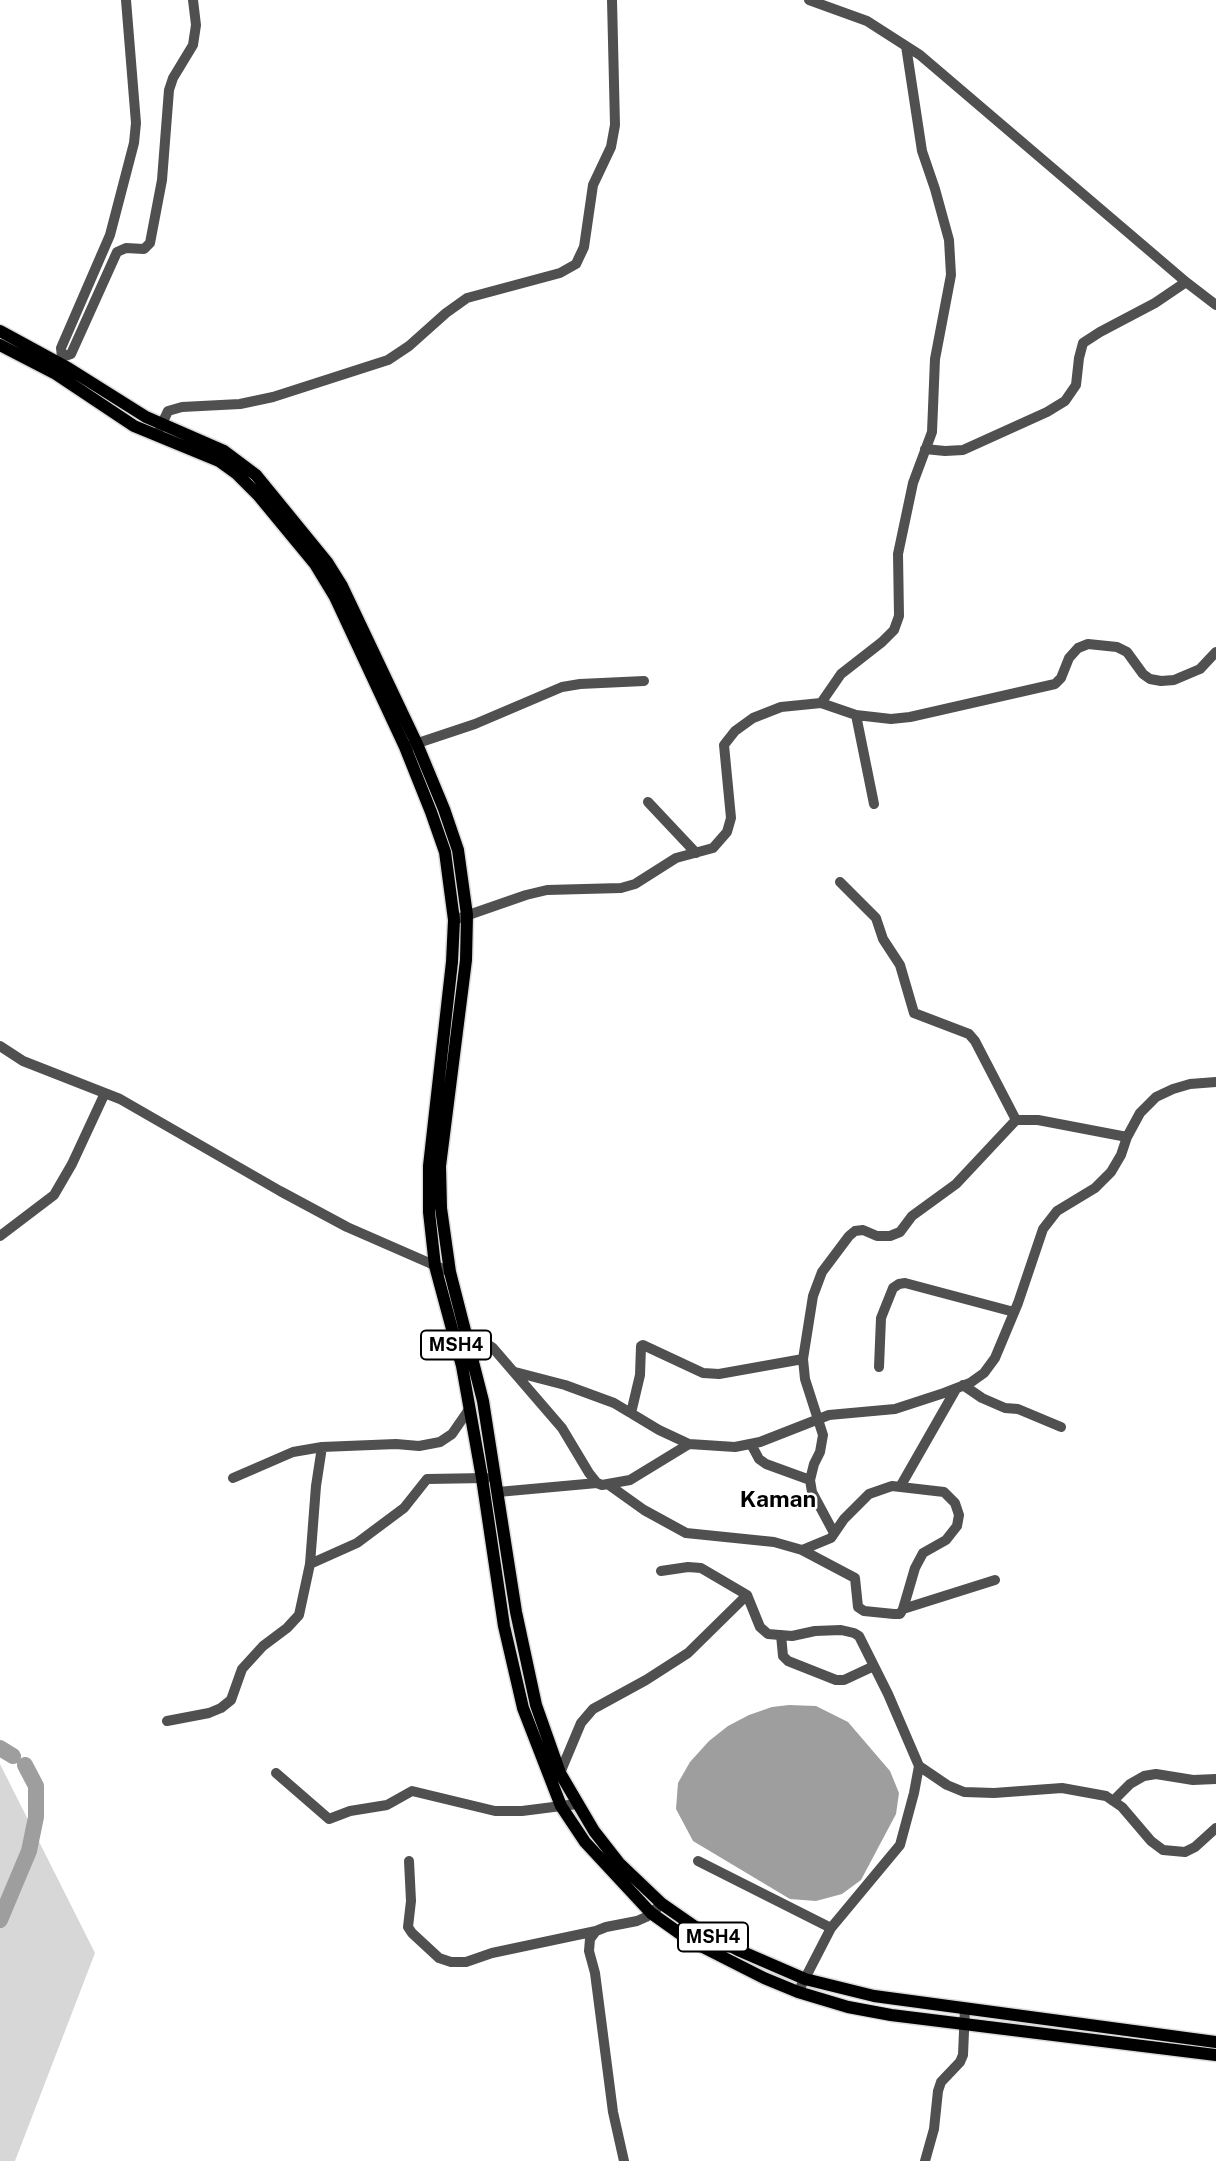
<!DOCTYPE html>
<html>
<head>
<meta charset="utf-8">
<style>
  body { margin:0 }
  canvas { display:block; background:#fff }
</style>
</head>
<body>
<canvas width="1216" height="2161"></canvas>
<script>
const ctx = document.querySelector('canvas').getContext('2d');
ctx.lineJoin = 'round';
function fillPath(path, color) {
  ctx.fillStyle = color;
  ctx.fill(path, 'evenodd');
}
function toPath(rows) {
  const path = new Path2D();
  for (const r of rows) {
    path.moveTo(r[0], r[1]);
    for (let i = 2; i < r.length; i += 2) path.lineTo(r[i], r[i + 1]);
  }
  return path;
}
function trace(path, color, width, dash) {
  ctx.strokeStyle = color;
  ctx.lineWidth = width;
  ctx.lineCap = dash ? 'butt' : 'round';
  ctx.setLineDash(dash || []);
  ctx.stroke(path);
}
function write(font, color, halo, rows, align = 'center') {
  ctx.font = font + ' "Public Sans",sans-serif';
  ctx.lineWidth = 5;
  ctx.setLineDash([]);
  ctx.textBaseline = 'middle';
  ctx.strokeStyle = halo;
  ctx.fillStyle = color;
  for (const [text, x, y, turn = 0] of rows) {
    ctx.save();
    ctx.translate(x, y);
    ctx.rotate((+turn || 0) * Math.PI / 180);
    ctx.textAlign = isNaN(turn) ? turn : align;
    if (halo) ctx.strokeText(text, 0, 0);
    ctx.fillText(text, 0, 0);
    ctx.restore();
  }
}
fillPath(toPath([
  [0,1764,95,1953,15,2161,0,2161]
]), '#d7d7d7');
fillPath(toPath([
  [789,1705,816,1706,848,1722,890,1771,899,1793,896,1814,861,1880,842,1894,816,1901,790,1899,693,1841,676,1809,678,1783,690,1762,709,1741,728,1726,749,1715,772,1707]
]), '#9e9e9e');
trace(toPath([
  [0,1748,13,1756],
  [0,1920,29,1851,36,1817,36,1786,25,1765]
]), '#9e9e9e', 16);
const major = toPath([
  [0,331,68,368,146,417,224,451,256,475,327,562,342,586,417,744,444,809,458,850,467,915,466,960,440,1166,441,1208,450,1272,483,1401,516,1612,536,1705,560,1773,594,1831,619,1863,662,1904,698,1929,738,1950,805,1979,874,1996,1216,2042],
  [0,345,56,374,134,426,219,461,237,474,258,495,315,564,335,597,405,747,431,812,445,852,454,920,452,962,429,1166,429,1212,435,1266,462,1366,482,1478,504,1626,523,1708,561,1806,585,1842,651,1913,689,1940,764,1978,798,1992,848,2007,891,2015,1216,2055]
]);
trace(major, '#dbdbdb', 15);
trace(toPath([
  [809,0,867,21,920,55,1186,282,1216,305],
  [62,357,71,354,117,252,126,248,144,249,150,243,162,180,169,90,173,78,193,45,196,25,193,0],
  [60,363,62,357,61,348,110,235,134,143,136,123,126,0],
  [160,428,168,411,182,407,240,404,273,397,388,360,409,346,446,313,467,298,560,273,576,264,584,247,593,185,611,147,615,125,612,0],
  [925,449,945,451,963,450,1047,412,1065,401,1076,385,1079,358,1083,343,1100,332,1155,303,1186,282],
  [821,703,841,674,882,642,894,630,899,616,898,554,913,483,932,432,935,359,951,275,949,240,935,189,922,151,906,46],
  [856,715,874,804],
  [412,745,475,724,562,687,580,684,644,681],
  [648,802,696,853],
  [840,882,876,918,883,939,900,965,914,1013,969,1034,975,1041,1016,1120],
  [454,920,526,895,547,890,621,888,635,884,676,858,713,848,727,832,731,818,724,745,735,731,753,718,781,707,821,703,856,715,891,719,910,717,1055,684,1061,678,1069,658,1078,648,1088,644,1117,647,1127,652,1143,674,1150,679,1161,681,1174,680,1200,669,1216,652],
  [0,1046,23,1061,120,1099,280,1191,347,1227,450,1272],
  [0,1236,54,1195,72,1164,105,1093],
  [460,1334,478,1338,493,1348,562,1428,589,1473,597,1483,602,1485,630,1480,689,1444,735,1447,760,1442,829,1415,895,1409,944,1393,970,1383,984,1373,995,1358,1018,1303,1043,1229,1057,1211,1095,1188,1111,1172,1121,1155,1127,1137,1140,1113,1156,1097,1173,1089,1190,1084,1216,1082],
  [879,1367,881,1318,893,1288,899,1284,905,1283,1014,1312],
  [515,1372,565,1385,614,1403,659,1430,689,1444],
  [963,1385,982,1398,1005,1408,1018,1409,1061,1427],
  [631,1413,640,1375,641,1346,643,1345,703,1373,719,1374,803,1359],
  [751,1444,759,1459,766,1464,810,1480],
  [233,1478,293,1452,322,1447,396,1444,419,1446,440,1442,452,1434,470,1408],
  [609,1485,644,1510,686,1533,774,1542,802,1550,855,1578,858,1607,864,1611,894,1614,900,1614,903,1609,915,1568,923,1553,946,1540,957,1526,959,1515,955,1503,944,1492,892,1486,869,1494,844,1519,831,1538,802,1550],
  [900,1487,956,1389],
  [498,1492,597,1483],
  [834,1533,812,1492,810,1480,814,1464,820,1452,823,1435,805,1379,803,1359,813,1296,822,1272,849,1236,855,1231,863,1230,877,1236,890,1236,900,1232,912,1216,956,1184,1016,1120,1038,1120,1127,1137],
  [310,1564,357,1543,404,1508,427,1479,486,1478],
  [661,1571,688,1567,701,1568,747,1595,760,1627,768,1634,792,1636,815,1631,841,1630,854,1633,859,1636,888,1694,919,1766,914,1793,900,1845,831,1928,798,1992],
  [903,1609,995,1580],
  [781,1635,783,1656,788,1661,836,1680,844,1680,874,1666],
  [167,1721,209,1713,221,1708,231,1700,242,1669,263,1646,287,1628,299,1615,310,1564,316,1486,322,1447],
  [919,1766,947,1785,964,1792,994,1793,1062,1788,1106,1796,1122,1807,1151,1841,1163,1850,1185,1852,1195,1847,1216,1828],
  [276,1773,329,1819,350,1811,387,1805,412,1791,495,1811,522,1811,577,1804],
  [557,1775,560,1773,581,1723,593,1709,646,1680,688,1653,747,1595],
  [1113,1801,1130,1784,1144,1776,1156,1774,1193,1780,1216,1779],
  [409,1861,411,1901,408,1927,412,1933,439,1958,451,1962,466,1962,492,1953,596,1931],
  [698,1861,831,1928],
  [624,2161,613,2112,595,1973,589,1951,590,1939,596,1931,606,1927,637,1921,646,1917,662,1904],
  [925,2161,934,2129,938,2091,941,2082,960,2062,963,2055,965,2008]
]), '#505050', 10);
trace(major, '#000', 12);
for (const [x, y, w] of [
  [456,1345,70],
  [713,1937,70]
]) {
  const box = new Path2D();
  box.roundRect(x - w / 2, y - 14.5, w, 29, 5);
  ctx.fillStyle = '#fff';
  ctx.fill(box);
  trace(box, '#000', 2);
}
write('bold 18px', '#000', null, [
  ["MSH4",456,1345],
  ["MSH4",713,1937]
]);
write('bold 23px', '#000', '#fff', [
  ["Kaman",778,1500]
]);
</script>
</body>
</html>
